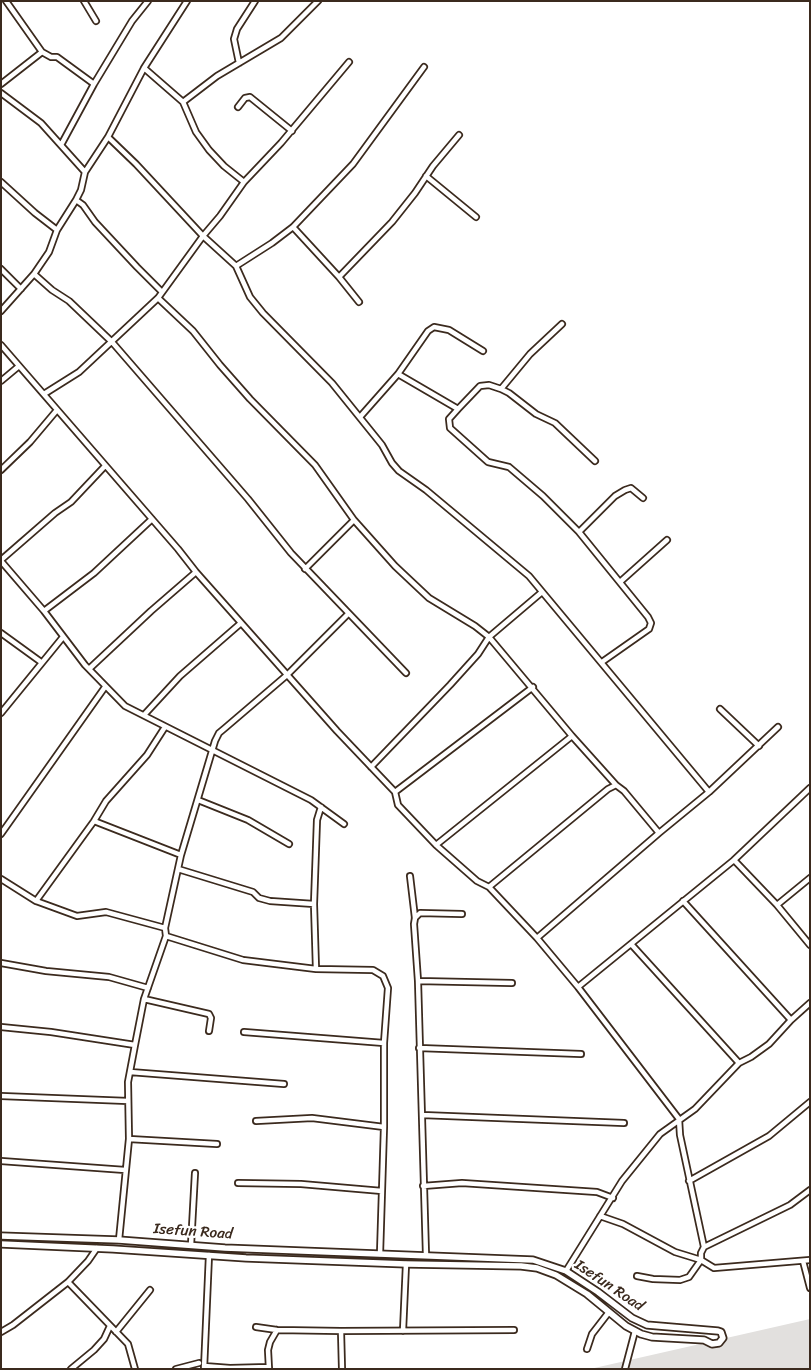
<!DOCTYPE html>
<html>
<head>
<meta charset="utf-8">
<style>
  body { margin:0 }
  #map { position:relative; width:811px; height:1370px; overflow:hidden; background:#fff; font-family:Sriracha,sans-serif }
  canvas { display:block }
  .frame { position:absolute; inset:0; border:2px solid #3b2a1e; pointer-events:none }
</style>
</head>
<body>
<div id="map">
<canvas width="811" height="1370"></canvas>
<div class="frame"></div>
</div>
<script>
const ctx = document.querySelector('canvas').getContext('2d');
ctx.lineJoin = 'round';
function fillPath(path, color) {
  ctx.fillStyle = color;
  ctx.fill(path, 'evenodd');
}
function toPath(rows) {
  const path = new Path2D();
  for (const r of rows) {
    path.moveTo(r[0], r[1]);
    for (let i = 2; i < r.length; i += 2) path.lineTo(r[i], r[i + 1]);
  }
  return path;
}
function trace(path, color, width, dash) {
  ctx.strokeStyle = color;
  ctx.lineWidth = width;
  ctx.lineCap = dash ? 'butt' : 'round';
  ctx.setLineDash(dash || []);
  ctx.stroke(path);
}
function write(font, color, halo, rows, align = 'center') {
  ctx.font = font + ' Sriracha,sans-serif';
  ctx.lineWidth = 4.5;
  ctx.setLineDash([]);
  ctx.textBaseline = 'middle';
  ctx.strokeStyle = halo;
  ctx.fillStyle = color;
  for (const [text, x, y, turn = 0] of rows) {
    ctx.save();
    ctx.translate(x, y);
    ctx.rotate((+turn || 0) * Math.PI / 180);
    ctx.textAlign = isNaN(turn) ? turn : align;
    if (halo) ctx.strokeText(text, 0, 0);
    ctx.fillText(text, 0, 0);
    ctx.restore();
  }
}
fillPath(toPath([
  [810,1319,810,1369,590,1369]
]), '#e2e0de');
const minor = toPath([
  [6,1,42,52,51,57,57,57,94,84],
  [84,1,96,21],
  [187,1,144,68,108,137,136,164,203,236,236,266,250,297,263,313,332,383,382,445,392,463,399,471,426,490,529,576,709,792],
  [239,63,234,39,237,29,255,1],
  [144,68,183,102,196,132,209,150,224,166,244,182],
  [1,84,42,52],
  [1,93,41,123,85,172],
  [183,102,217,76,281,38,318,1],
  [238,107,245,98,250,97,292,131],
  [108,137,85,172,81,190,76,200,83,205,95,222,137,267,162,292],
  [61,145,94,84,132,21,148,1],
  [426,176,476,217],
  [1,182,35,213,57,230,76,200],
  [293,227,339,277,359,302],
  [236,266,272,243,293,227,353,164,424,67],
  [1,269,21,289],
  [34,274,52,290,69,301,112,342,248,499,291,553,406,673],
  [339,277,392,222,415,193,433,166,459,135],
  [158,298,193,331,220,365,250,399,315,465,354,520,305,569],
  [1,311,34,274,49,252,57,230],
  [1,345,178,549,196,572,337,731,395,792,398,805,436,845,477,881,489,887,537,938,578,987,679,1119,680,1135,704,1247],
  [398,374,458,409,449,419,450,428,488,462,509,467,543,496,579,532,648,617,651,623,649,629,602,662],
  [1,381,19,366],
  [501,389,530,354,562,324],
  [44,394,79,372,158,298,203,236,220,216,244,182,281,143,349,62],
  [458,409,480,386,489,385,501,389,509,393,536,414,555,423,595,461],
  [360,417,398,374,428,331,434,327,449,330,483,351],
  [1,470,30,442,57,410],
  [354,520,395,566,429,598,475,626,489,637,572,736,616,785],
  [579,532,615,496,625,490,631,488,643,498],
  [1,560,55,513,71,502,105,466],
  [1,561,44,611,85,665,125,706,311,800,344,824],
  [620,582,667,540],
  [44,611,94,573,152,519],
  [1,633,41,662],
  [89,669,151,611,196,572],
  [720,709,759,746],
  [1,713,63,637],
  [144,715,180,676,241,623],
  [371,767,450,685,478,654,489,637,542,592],
  [395,792,533,687],
  [198,800,248,820,289,844],
  [94,821,181,855],
  [1,834,105,687],
  [436,845,572,736],
  [734,860,777,905,810,945],
  [178,869,253,892,259,898,270,901,314,904],
  [410,876,415,918,414,924,418,981,426,1255],
  [1,879,36,901,77,916,106,912,165,928],
  [489,887,608,789,616,785,624,791,659,833],
  [36,901,94,821,106,801,147,755,165,727],
  [683,901,791,1020],
  [777,905,810,878],
  [415,918,420,913,462,914],
  [166,936,243,960,316,969,373,970,383,976,388,988,384,1043,384,1127,380,1254],
  [537,938,659,833,709,792,778,727],
  [631,944,739,1063],
  [1,963,46,971,109,977,148,988],
  [316,969,314,904,317,820,321,807],
  [418,981,512,983],
  [578,987,734,860,810,788],
  [144,999,209,1014,211,1018,209,1031],
  [1,1027,51,1032,135,1045],
  [244,1032,384,1043],
  [419,1048,581,1054],
  [130,1072,284,1084],
  [1,1096,128,1101],
  [422,1115,624,1123],
  [256,1121,312,1118,384,1127],
  [129,1139,217,1144],
  [1,1161,125,1170],
  [689,1181,769,1136,810,1102],
  [238,1183,301,1184,382,1191],
  [423,1186,462,1183,597,1192,613,1198],
  [600,1216,623,1224,675,1252,701,1260,714,1268,810,1260],
  [119,1240,129,1139,128,1082,135,1045,144,999,166,936,165,928,181,855,215,741,219,733,225,728,287,675,348,614],
  [191,1245,195,1173],
  [803,1261,810,1288],
  [566,1271,622,1181,660,1134,695,1109,739,1063,751,1057,769,1044,791,1020,810,1003],
  [637,1276,653,1279,680,1280,689,1277,701,1260,701,1253,704,1247,790,1205,810,1190],
  [68,1282,128,1344,135,1369],
  [256,1327,277,1330,341,1331,514,1330],
  [341,1331,342,1369],
  [403,1331,406,1264],
  [1,1332,13,1325,68,1282,88,1261,97,1248],
  [116,1332,150,1290],
  [587,1349,592,1334,609,1312],
  [204,1366,230,1368,269,1367],
  [71,1369,94,1350,104,1339,110,1326],
  [176,1369,199,1363],
  [204,1369,209,1255],
  [269,1369,268,1350,270,1342,277,1330],
  [625,1369,635,1331]
]);
const tertiary = toPath([
  [1,1236,119,1240,225,1248,533,1260,566,1271,598,1292,632,1318,647,1325,718,1331,721,1332,723,1338,719,1343,712,1344,704,1340,652,1337,641,1334,626,1326,587,1294,556,1275,537,1268,521,1266,406,1264,246,1258,113,1249,1,1244]
]);
trace(minor, '#3b2a1e', 8);
trace(tertiary, '#3b2a1e', 9);
trace(minor, '#fff', 4.5);
trace(tertiary, '#fff', 5.5);
write('15px', '#3b2a1e', '#fff', [
  ["Isefun Road",193,1232,4],
  ["Isefun Road",609,1286,34]
]);
</script>
</body>
</html>
